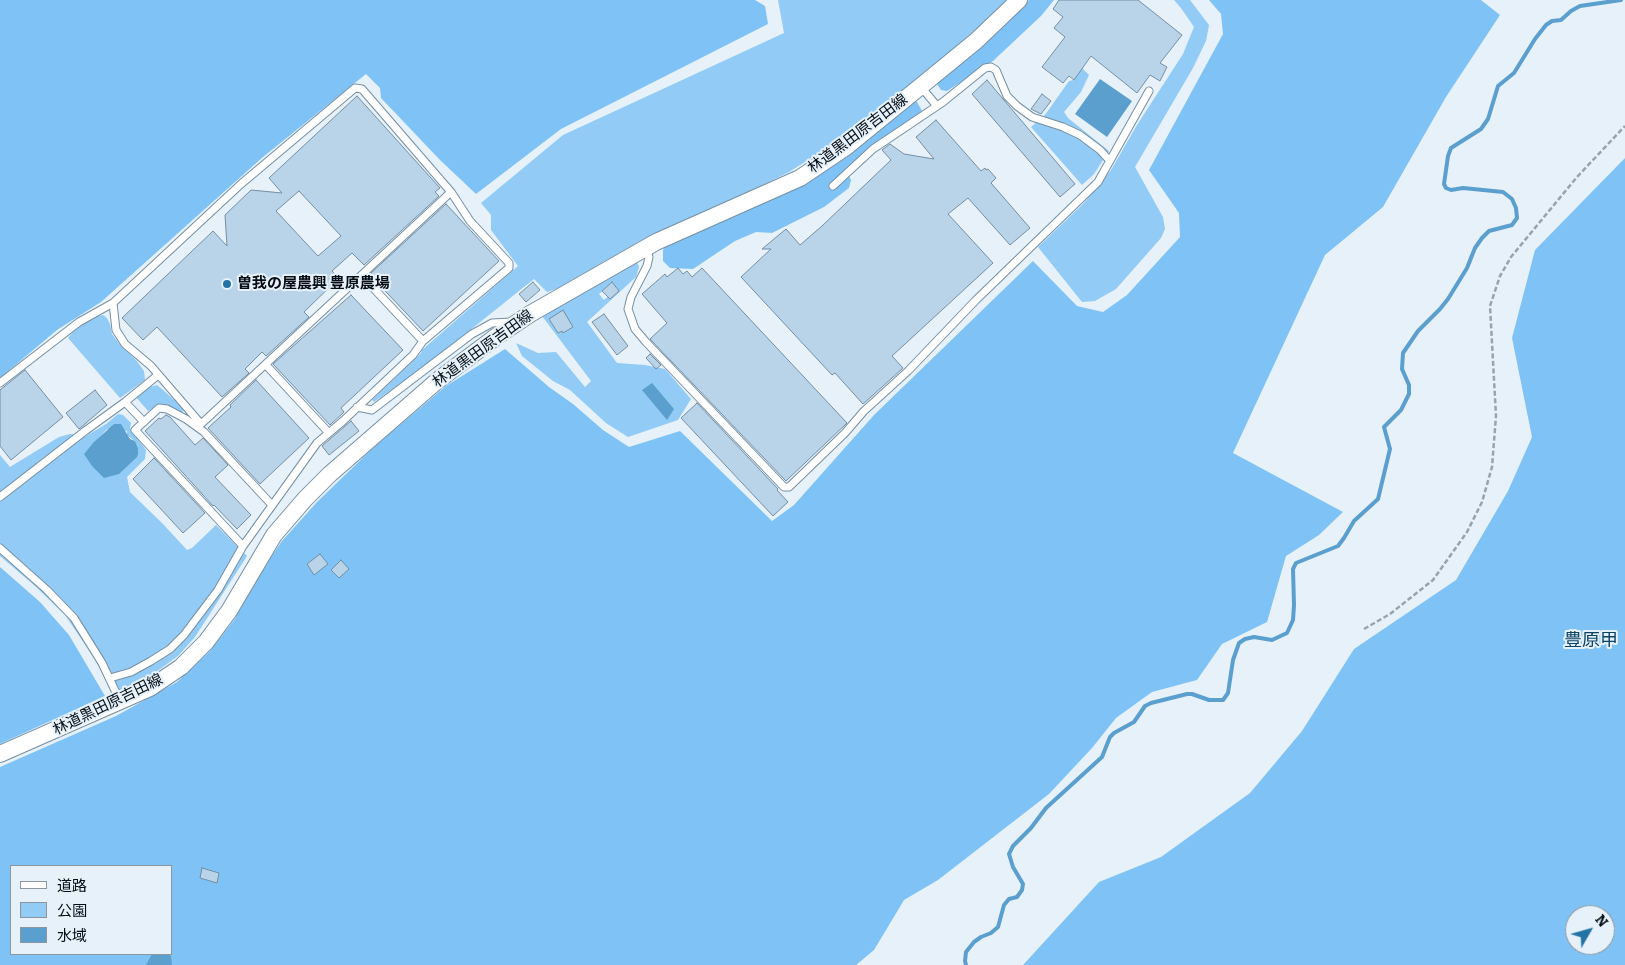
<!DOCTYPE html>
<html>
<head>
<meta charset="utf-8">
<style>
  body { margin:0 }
  #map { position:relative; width:1625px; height:965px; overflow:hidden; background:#e6f1fa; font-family:Bitter,"Noto Sans JP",serif }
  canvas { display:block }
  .legend { position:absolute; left:10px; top:865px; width:162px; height:90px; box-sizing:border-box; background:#e6f1fa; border:1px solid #8c969e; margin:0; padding:6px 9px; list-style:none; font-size:15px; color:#050e15 }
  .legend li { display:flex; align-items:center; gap:10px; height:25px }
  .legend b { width:25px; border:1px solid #8c969e }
  .north { position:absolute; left:1565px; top:905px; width:50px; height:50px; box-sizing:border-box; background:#e6f1fa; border:1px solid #8c969e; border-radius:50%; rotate:52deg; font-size:14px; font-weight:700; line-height:20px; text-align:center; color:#050e15 }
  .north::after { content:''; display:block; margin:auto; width:18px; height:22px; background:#2573a5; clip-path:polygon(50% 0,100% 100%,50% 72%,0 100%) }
</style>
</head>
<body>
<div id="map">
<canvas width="1625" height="965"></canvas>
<ul class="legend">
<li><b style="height:6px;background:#fff"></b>道路</li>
<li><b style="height:14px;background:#91cbf6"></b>公園</li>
<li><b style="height:14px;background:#5b9fcf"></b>水域</li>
</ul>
<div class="north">N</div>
</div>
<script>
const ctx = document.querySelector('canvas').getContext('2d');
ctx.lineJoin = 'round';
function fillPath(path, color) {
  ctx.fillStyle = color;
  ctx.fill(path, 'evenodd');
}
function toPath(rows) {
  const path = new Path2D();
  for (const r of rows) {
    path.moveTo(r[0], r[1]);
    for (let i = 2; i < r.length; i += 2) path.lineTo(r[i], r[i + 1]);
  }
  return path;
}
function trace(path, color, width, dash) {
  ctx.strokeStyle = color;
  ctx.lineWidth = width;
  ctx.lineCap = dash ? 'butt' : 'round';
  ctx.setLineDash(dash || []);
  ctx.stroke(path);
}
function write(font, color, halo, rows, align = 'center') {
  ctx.font = font + ' Bitter,"Noto Sans JP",serif';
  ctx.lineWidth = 4;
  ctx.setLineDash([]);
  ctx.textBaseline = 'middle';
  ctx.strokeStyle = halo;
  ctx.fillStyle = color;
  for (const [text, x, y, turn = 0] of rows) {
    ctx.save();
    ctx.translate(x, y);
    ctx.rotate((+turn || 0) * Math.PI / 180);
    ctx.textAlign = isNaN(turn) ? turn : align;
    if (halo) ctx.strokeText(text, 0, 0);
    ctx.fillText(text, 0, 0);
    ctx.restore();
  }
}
fillPath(toPath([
  [778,0,1007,0,998,10,935,65,844,137,789,172,723,205,647,237,556,289,547,292,534,279,429,363,374,402,372,400,412,362,421,353,422,350,518,266,491,230,491,215,481,203,563,135,784,33],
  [1174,0,1190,0,1209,25,1206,41,1193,68,1135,167,1163,217,1165,229,1161,238,1116,289,1095,301,1082,302,1038,247,1083,204,1111,170,1137,125,1183,54,1194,27,1181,8],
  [1082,68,1089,75,1081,92,1064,112,1068,118,1109,151,1094,174,1082,185,1031,127,1045,115,1069,81,1074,80],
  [637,262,639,267,636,277,587,322,617,363,645,365,665,369,691,399,678,420,628,437,606,423,570,390,553,381,522,356,516,343,538,353,556,352,585,387,591,381,542,316],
  [612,283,619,291,613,296,611,294,604,300,599,294],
  [549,319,573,327,563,333,562,331,558,333],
  [103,315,107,318,110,324,112,334,121,346,136,360,144,371,145,380,120,398,68,338,75,329,95,317],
  [157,385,162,389,185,410,180,413,171,407,159,404,148,411,136,397,150,387],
  [118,414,123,415,131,423,130,428,146,450,145,459,127,477,130,492,163,524,187,550,192,548,216,525,247,556,195,637,178,656,152,675,114,696,95,659,65,615,35,586,0,556,0,455,10,467,59,437,70,434,86,436,106,424],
  [107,429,127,431,127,435,135,441,138,448,85,453]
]), '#91cbf6');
fillPath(toPath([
  [0,0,755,0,765,6,768,24,561,129,476,194,440,160,381,98,380,88,366,74,263,157,101,302,57,330,0,378],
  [1029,0,1054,0,1041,16,993,61,947,91,941,90,935,81,988,37],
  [1209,0,1481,0,1500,15,1446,97,1383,207,1325,255,1233,453,1343,512,1319,535,1286,556,1267,622,1222,644,1197,680,1152,692,1116,718,1092,748,1049,794,938,880,904,900,874,950,856,965,0,965,0,767,116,716,177,682,209,652,234,620,262,570,282,541,317,502,374,447,446,386,505,349,549,387,573,404,603,430,629,447,680,431,772,521,794,505,874,415,1033,261,1077,306,1103,312,1127,295,1180,237,1179,213,1149,170,1223,34,1221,14],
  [11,866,171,866,171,954,11,954],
  [912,98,917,102,922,111,867,150,845,169,851,180,849,188,824,207,772,233,756,232,735,241,693,269,670,268,663,261,663,250,666,244,799,181],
  [1625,158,1625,965,1023,965,1099,882,1161,857,1250,793,1302,731,1354,649,1456,580,1508,491,1532,437,1512,338,1535,250],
  [1575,915,1605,915,1605,945,1575,945],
  [0,567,40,602,69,635,105,696,0,744]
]), '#7fc3f6');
fillPath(toPath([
  [1100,79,1132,101,1107,137,1075,114],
  [652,383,674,409,667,420,642,390],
  [114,424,121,424,130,439,135,441,138,448,138,454,137,457,119,474,104,478,92,466,84,454,94,442],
  [152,954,168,954,171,956,172,965,146,965]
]), '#5b9fcf');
trace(toPath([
  [966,965,965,961,966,952,974,942,981,937,991,933,998,927,1004,905,1009,899,1017,897,1022,890,1023,884,1013,867,1009,854,1013,846,1031,828,1046,808,1102,757,1110,737,1114,733,1134,722,1145,706,1151,703,1187,694,1192,694,1209,700,1223,700,1228,693,1233,660,1239,643,1245,639,1254,637,1272,640,1287,633,1293,620,1294,605,1293,569,1296,563,1338,546,1344,538,1354,521,1378,499,1390,449,1384,427,1401,410,1409,394,1409,385,1402,369,1403,353,1418,331,1440,309,1448,299,1467,268,1475,248,1482,238,1489,231,1512,225,1517,218,1516,208,1512,199,1503,192,1463,188,1451,190,1446,188,1444,184,1448,156,1451,148,1481,129,1488,119,1498,86,1514,73,1535,39,1546,25,1552,21,1561,20,1571,11,1580,6,1621,0]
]), '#5b9fcf', 4);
const building = toPath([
  [1059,0,1138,0,1182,35,1160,63,1167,67,1160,81,1150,75,1137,93,1091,56,1074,80,1069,76,1063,83,1042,67,1065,37,1054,28,1063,17,1053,9,1059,0],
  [987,80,1075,184,1060,197,972,94,987,80],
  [1042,94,1051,101,1041,114,1031,109,1042,94],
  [357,96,440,188,435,192,439,196,364,265,352,253,332,271,339,278,304,312,309,317,266,356,262,352,245,369,249,373,222,397,157,327,143,340,122,318,213,231,227,246,225,215,251,190,282,193,269,178,357,96],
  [299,191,341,236,318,256,276,211,299,191],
  [936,120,981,171,985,168,986,170,988,169,996,178,991,183,1030,228,1010,245,968,198,948,214,993,263,892,356,903,368,863,404,835,373,832,375,741,277,771,249,762,249,786,229,800,245,822,226,891,160,882,150,890,144,904,154,934,159,916,137,936,120],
  [446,204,499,261,423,331,371,276,371,273,446,204],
  [678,268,683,274,687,271,692,277,702,268,847,423,786,481,650,339,667,323,642,294,665,274,667,277,678,268],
  [533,282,540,290,526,302,519,294,533,282],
  [612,282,619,291,610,299,602,291,612,282],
  [351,295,403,350,341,408,344,412,330,425,273,364,351,295],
  [563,310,573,327,563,333,562,331,558,333,549,319,563,310],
  [604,314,628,346,617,355,592,322,604,314],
  [650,354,661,365,656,369,646,358,650,354],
  [25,370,63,417,11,460,0,446,0,390,25,370],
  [256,380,309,438,260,484,208,428,231,407,230,405,256,380],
  [95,390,107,405,79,429,66,413,95,390],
  [697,403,778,489,777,490,788,502,773,516,681,418,697,403],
  [166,415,170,417,195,445,203,438,228,465,215,477,251,515,237,529,214,505,213,506,145,431,159,418,161,419,166,415],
  [351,421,359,431,329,455,322,446,351,421],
  [154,458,205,513,183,533,133,479,154,458],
  [320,554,328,564,314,575,307,564,320,554],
  [341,560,349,569,339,578,331,570,341,560],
  [202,868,219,873,217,883,200,878,202,868]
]);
fillPath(building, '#b9d4e9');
trace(building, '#748ea2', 1);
const service = toPath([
  [921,87,937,106],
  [833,186,873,149,943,102,985,68,991,67,996,70,1007,96,1017,106,1032,117,1063,127,1080,135,1100,150,1110,161],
  [646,248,649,257,647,266,631,297,628,309,635,329,646,342,784,487,789,487,845,433,864,411,908,371,976,300,1098,182,1149,91],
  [362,276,423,341],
  [266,365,329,433],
  [0,383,79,322,113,303],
  [125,402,144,422],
  [357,407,372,410,472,334,492,323,511,322],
  [201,424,151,366,125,344,116,330,113,303,241,184,355,88,362,89,451,192,470,221,509,263,509,268,423,341,413,355,343,421,317,443,243,546,135,430,159,408,167,409,186,419,204,432,272,505],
  [200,425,451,192],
  [0,497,85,431,125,402,158,375],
  [0,548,47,590,74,618,102,663,120,701],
  [110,678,131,672,151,661,170,649,184,635,218,590,243,546]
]);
const tertiary = toPath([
  [0,754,150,688,181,667,206,642,229,611,274,535,305,499,330,474,437,381,497,336,530,314,656,242,800,178,846,147,921,86,976,41,1019,0]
]);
trace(service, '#758fa3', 9);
trace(tertiary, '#758fa3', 18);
trace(toPath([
  [1364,629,1390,614,1433,580,1467,532,1482,502,1492,467,1496,416,1490,306,1500,276,1511,257,1577,177,1625,126]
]), '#99a3ab', 2.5, [5, 2.5]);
trace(service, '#fff', 7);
trace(tertiary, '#fff', 16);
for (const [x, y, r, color] of [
  [227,284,5,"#2573a5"]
]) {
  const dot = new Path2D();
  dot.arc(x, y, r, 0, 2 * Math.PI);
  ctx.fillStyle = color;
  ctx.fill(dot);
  trace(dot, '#e6f1fa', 2);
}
write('15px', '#050e15', '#e6f1fa', [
  ["林道黒田原吉田線",858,134,-37],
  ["林道黒田原吉田線",483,349,-36],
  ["林道黒田原吉田線",108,705,-26]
]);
write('bold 15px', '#050e15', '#e6f1fa', [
  ["曽我の屋農興 豊原農場",237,284]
], 'left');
write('18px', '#0c4466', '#e6f1fa', [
  ["豊原甲",1591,641]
]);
</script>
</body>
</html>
